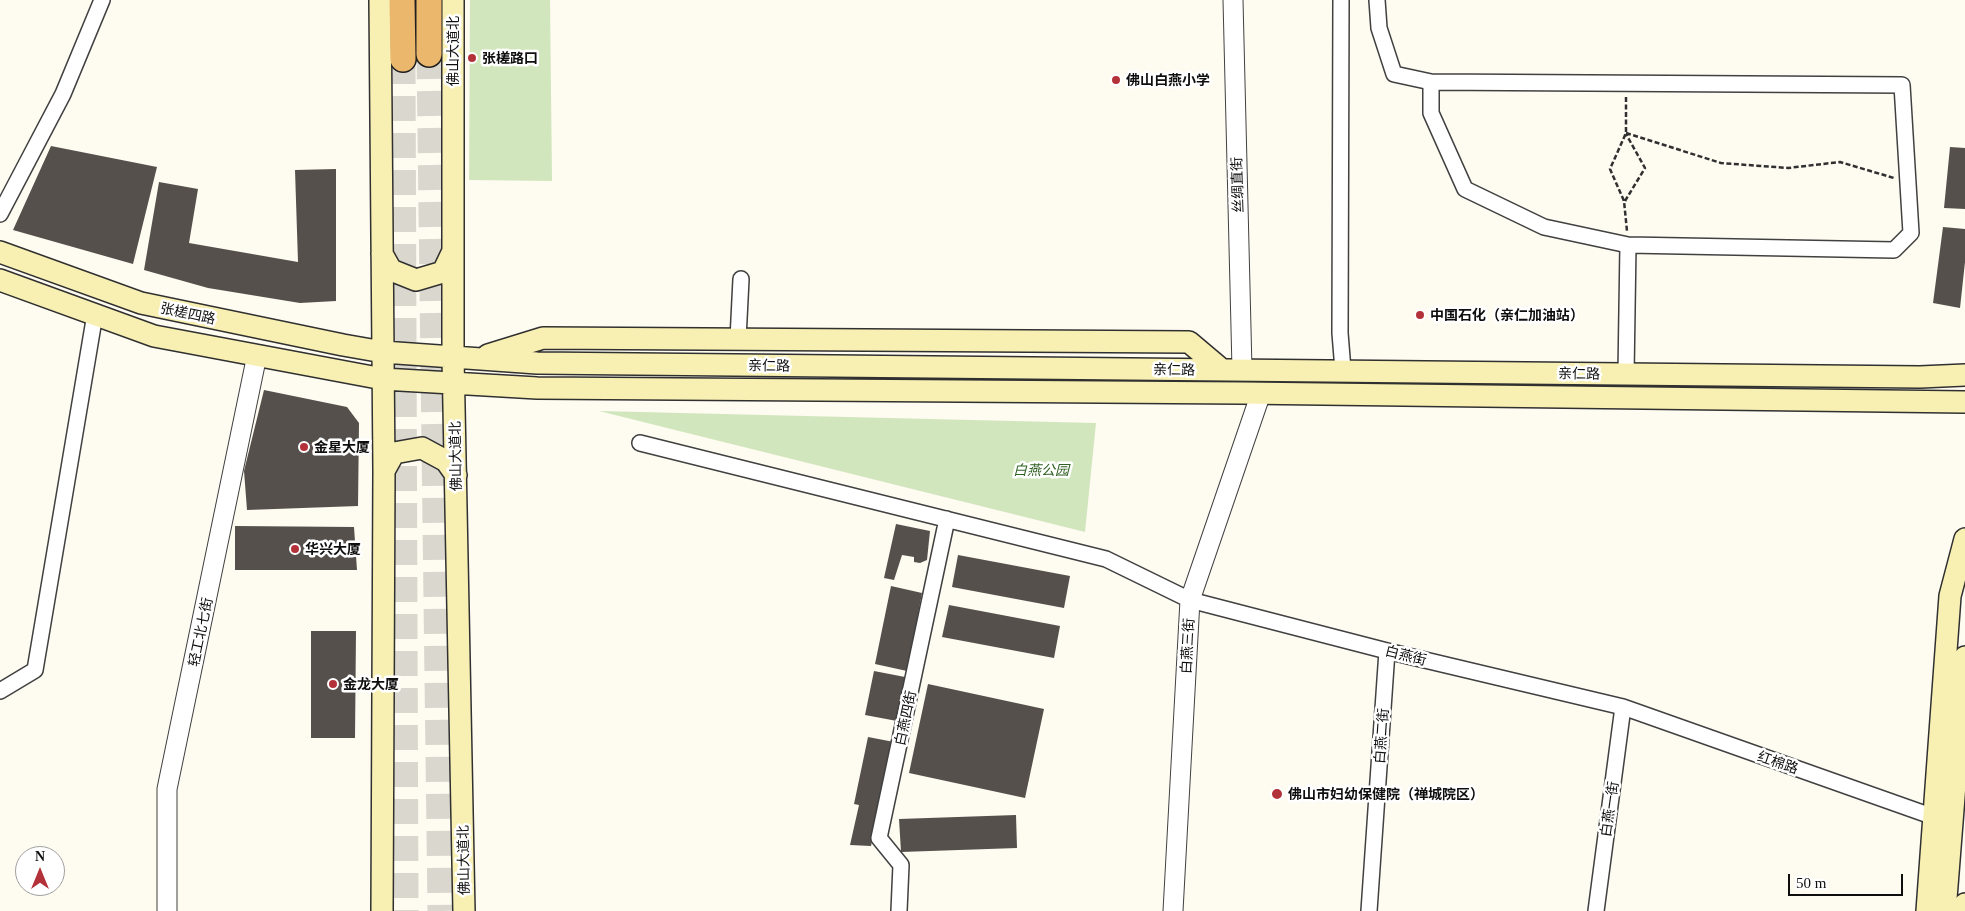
<!DOCTYPE html>
<html>
<head>
<meta charset="utf-8">
<style>
  body { margin:0 }
  #map { position:relative; width:1965px; height:911px; overflow:hidden; background:#fefbf1; font-family:Georgia,serif }
  canvas { display:block }
  .north { position:absolute; left:15px; top:846px; width:50px; height:50px; box-sizing:border-box; background:#fff; border:1px solid #9f9f9f; border-radius:50%; rotate:0deg; font-size:14px; font-weight:700; line-height:20px; text-align:center; color:#0e0e0e }
  .north::after { content:''; display:block; margin:auto; width:18px; height:22px; background:#b33239; clip-path:polygon(50% 0,100% 100%,50% 72%,0 100%) }
  .scale { position:absolute; left:1788px; top:874px; width:115px; height:22px; box-sizing:border-box; border:2px solid #0e0e0e; border-top:0; padding-left:6px; font-size:15px; line-height:18px; white-space:nowrap; color:#0e0e0e; -webkit-text-stroke:4px #fff; paint-order:stroke }
</style>
</head>
<body>
<div id="map">
<canvas width="1965" height="911"></canvas>
<div class="north">N</div>
<div class="scale">50 m</div>
</div>
<script>
const ctx = document.querySelector('canvas').getContext('2d');
ctx.lineJoin = 'round';
function fillPath(path, color) {
  ctx.fillStyle = color;
  ctx.fill(path, 'evenodd');
}
function toPath(rows) {
  const path = new Path2D();
  for (const r of rows) {
    path.moveTo(r[0], r[1]);
    for (let i = 2; i < r.length; i += 2) path.lineTo(r[i], r[i + 1]);
  }
  return path;
}
function trace(path, color, width, dash) {
  ctx.strokeStyle = color;
  ctx.lineWidth = width;
  ctx.lineCap = dash ? 'butt' : 'round';
  ctx.setLineDash(dash || []);
  ctx.stroke(path);
}
function write(font, color, halo, rows, align = 'center') {
  ctx.font = font + ' Georgia,"Noto Sans SC",serif';
  ctx.lineWidth = 5;
  ctx.setLineDash([]);
  ctx.textBaseline = 'middle';
  ctx.strokeStyle = halo;
  ctx.fillStyle = color;
  for (const [text, x, y, turn = 0] of rows) {
    ctx.save();
    ctx.translate(x, y);
    ctx.rotate((+turn || 0) * Math.PI / 180);
    ctx.textAlign = isNaN(turn) ? turn : align;
    if (halo) ctx.strokeText(text, 0, 0);
    ctx.fillText(text, 0, 0);
    ctx.restore();
  }
}
fillPath(toPath([
  [470,0,550,0,552,181,469,180],
  [599,411,1096,423,1085,532]
]), '#d2e6bd');
fillPath(toPath([
  [51,146,157,167,133,264,13,230],
  [1950,147,1965,148,1965,209,1944,208],
  [336,169,336,301,300,303,208,288,144,270,159,182,198,189,189,243,298,262,295,170],
  [1943,227,1965,229,1965,262,1960,308,1933,303],
  [264,390,347,407,359,423,358,506,247,510,244,471],
  [896,524,930,531,927,560,920,563,914,562,914,557,902,555,894,580,884,578],
  [235,526,354,527,357,570,235,570],
  [958,555,1070,576,1064,608,952,587],
  [891,586,922,593,907,671,875,664],
  [949,605,1060,626,1054,658,942,637],
  [311,631,356,631,355,738,311,738],
  [874,671,905,677,897,721,865,715],
  [928,684,1044,709,1025,798,909,773],
  [868,737,894,742,871,846,850,845,859,805,854,804],
  [1016,815,1017,848,901,852,899,819]
]), '#56504c');
trace(toPath([
  [429,54,440,911],
  [403,59,406,911]
]), '#dad7cf', 25, [25, 12]);
const minor = toPath([
  [1341,0,1340,333,1343,370],
  [1377,0,1379,28,1394,74,1431,82,1431,113,1465,189,1544,227,1628,245,1626,374],
  [1431,82,1902,85,1911,233,1894,250,1628,245],
  [0,214,63,94,102,0],
  [738,339,741,279],
  [640,443,1106,559,1190,600,1387,651,1623,707,1934,817],
  [0,691,35,670,95,314],
  [899,911,901,865,879,838,947,519],
  [1369,911,1387,651],
  [1596,911,1623,707]
]);
const tertiary = toPath([
  [1233,0,1242,369],
  [167,911,167,789,257,355],
  [1173,911,1190,600,1261,393]
]);
const secondary = toPath([
  [380,0,384,471,382,911],
  [453,0,453,357,464,911],
  [0,252,141,303,343,345,383,352,537,363,1920,377,1965,375],
  [382,254,391,270,416,280,443,272,453,251],
  [0,280,154,336,383,379,537,388,1242,393,1965,402],
  [488,355,543,338,1189,342,1221,369],
  [384,471,394,453,422,448,446,461,456,475],
  [1927,911,1950,596,1965,539],
  [1945,911,1965,657],
  [1965,911,1965,904]
]);
const trunk = toPath([
  [402,0,403,59],
  [429,0,429,54]
]);
trace(minor, '#414141', 18);
trace(tertiary, '#414141', 21);
trace(secondary, '#303030', 24);
trace(trunk, '#1f1f1f', 28);
trace(toPath([
  [1626,97,1626,133,1610,169,1624,201,1627,231],
  [1626,133,1721,163,1788,168,1840,162,1894,178],
  [1625,201,1645,168,1626,134]
]), '#303030', 2.5, [5, 2.5]);
trace(minor, '#fff', 15);
trace(tertiary, '#fff', 19);
trace(secondary, '#f8f0b2', 21);
trace(trunk, '#eab76c', 25);
for (const [x, y, r, color] of [
  [472,58,5,"#b33239"],
  [1116,80,5,"#b33239"],
  [1420,315,5,"#b33239"],
  [304,447,5,"#b33239"],
  [295,549,5,"#b33239"],
  [333,684,5,"#b33239"],
  [1277,794,6,"#b33239"]
]) {
  const dot = new Path2D();
  dot.arc(x, y, r, 0, 2 * Math.PI);
  ctx.fillStyle = color;
  ctx.fill(dot);
  trace(dot, '#fff', 2);
}
write('14px', '#0e0e0e', '#fff', [
  ["佛山大道北",453,51,-90],
  ["丝绸直街",1237,185,-92],
  ["张槎四路",188,313,12],
  ["亲仁路",769,365,1],
  ["亲仁路",1174,369,1],
  ["亲仁路",1579,373,1],
  ["佛山大道北",455,456,-91],
  ["轻工北七街",200,632,-78],
  ["白燕三街",1187,646,-87],
  ["白燕街",1406,655,14],
  ["白燕四街",905,718,-78],
  ["白燕二街",1381,736,-86],
  ["红棉路",1778,762,19],
  ["白燕一街",1609,809,-82],
  ["佛山大道北",463,860,-91]
]);
write('bold 14px', '#0e0e0e', '#fff', [
  ["张槎路口",482,58],
  ["佛山白燕小学",1126,80],
  ["中国石化（亲仁加油站）",1430,315],
  ["金星大厦",314,447],
  ["华兴大厦",305,549],
  ["金龙大厦",343,684],
  ["佛山市妇幼保健院（禅城院区）",1288,794]
], 'left');
write('italic 14px', '#316124', '#fff', [
  ["白燕公园",1041,470]
]);
</script>
</body>
</html>
